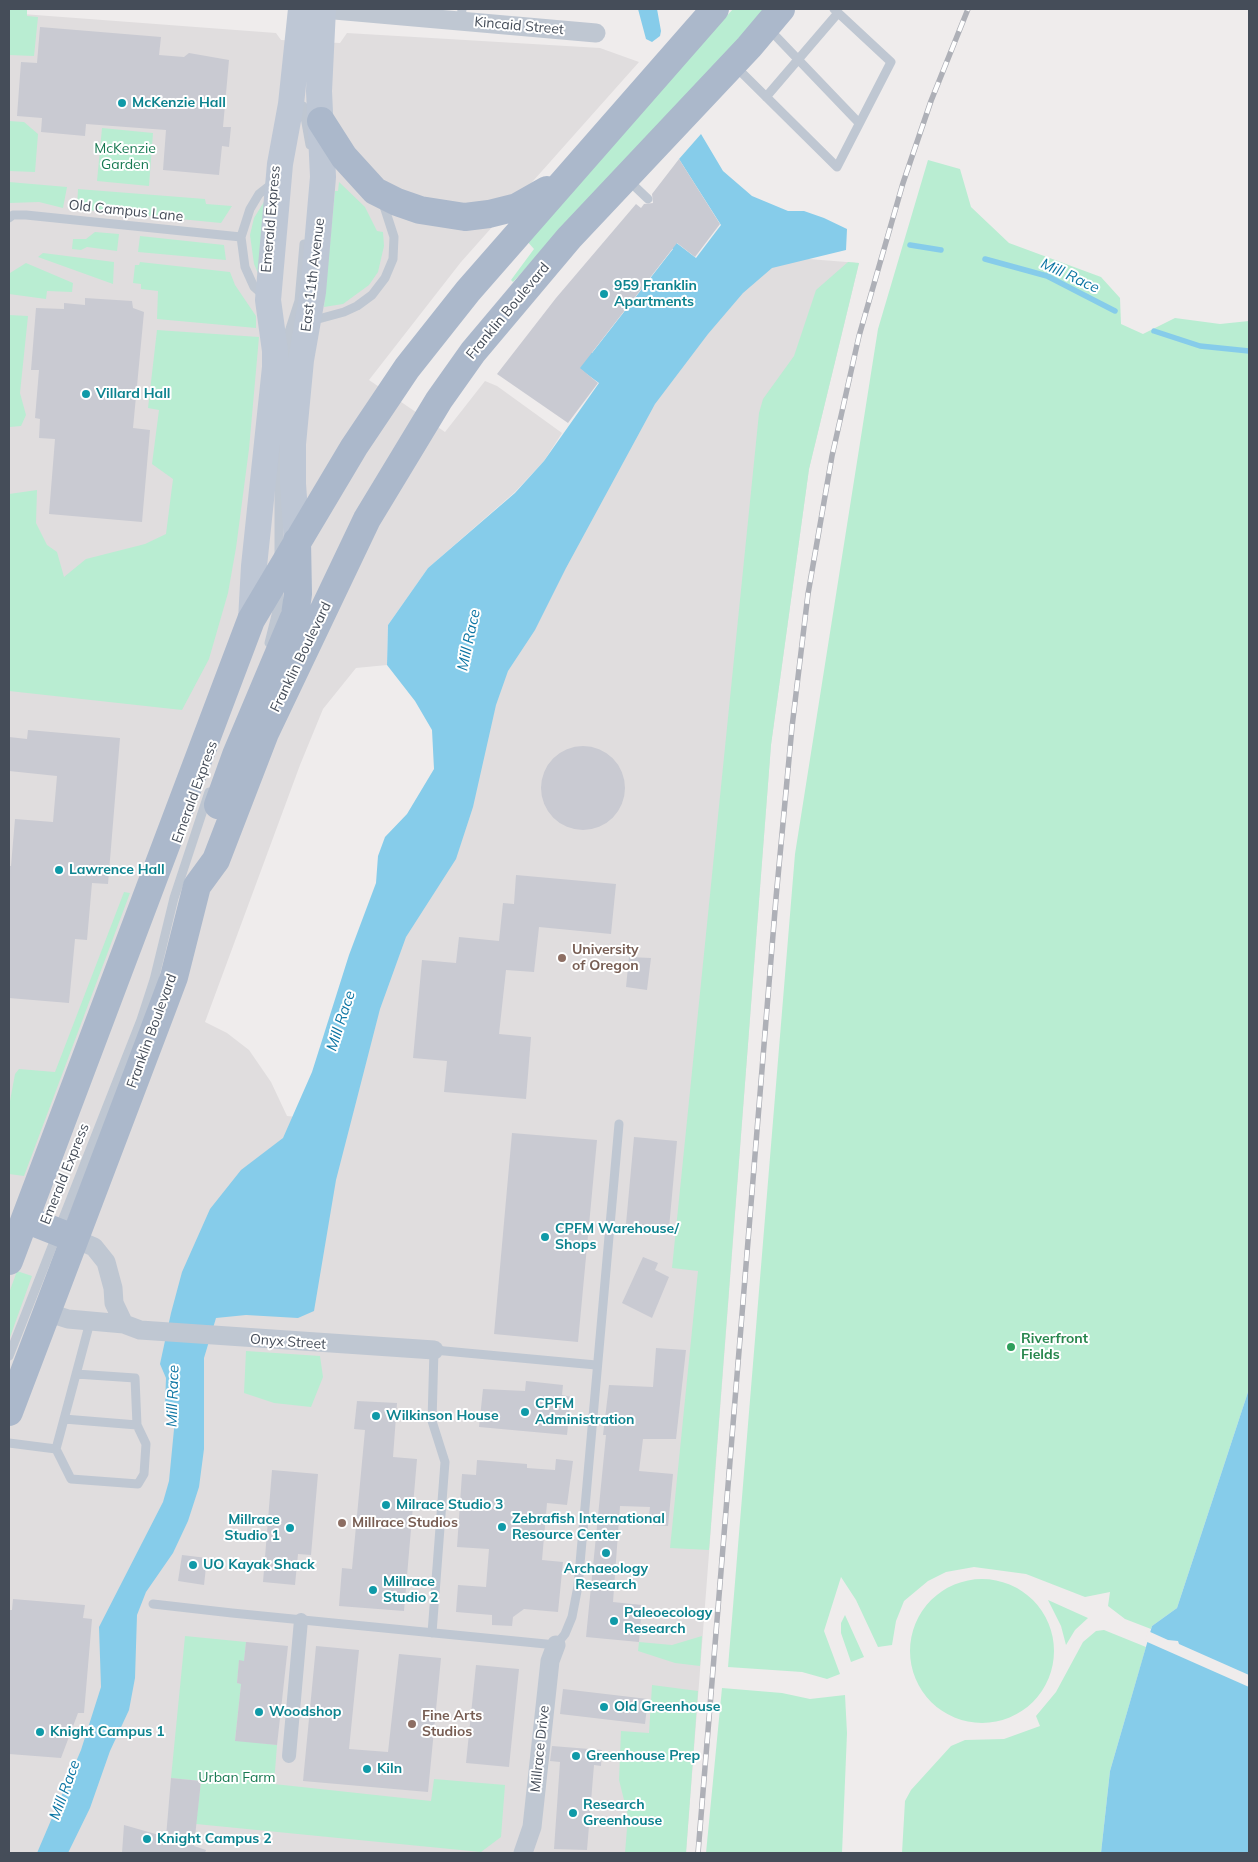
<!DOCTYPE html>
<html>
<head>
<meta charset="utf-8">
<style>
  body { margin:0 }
  #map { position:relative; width:1258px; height:1862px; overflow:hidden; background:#efecec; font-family:Mulish,sans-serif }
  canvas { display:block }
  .frame { position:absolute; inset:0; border:10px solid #454d59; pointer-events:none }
</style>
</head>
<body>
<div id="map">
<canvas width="1258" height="1862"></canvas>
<div class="frame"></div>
</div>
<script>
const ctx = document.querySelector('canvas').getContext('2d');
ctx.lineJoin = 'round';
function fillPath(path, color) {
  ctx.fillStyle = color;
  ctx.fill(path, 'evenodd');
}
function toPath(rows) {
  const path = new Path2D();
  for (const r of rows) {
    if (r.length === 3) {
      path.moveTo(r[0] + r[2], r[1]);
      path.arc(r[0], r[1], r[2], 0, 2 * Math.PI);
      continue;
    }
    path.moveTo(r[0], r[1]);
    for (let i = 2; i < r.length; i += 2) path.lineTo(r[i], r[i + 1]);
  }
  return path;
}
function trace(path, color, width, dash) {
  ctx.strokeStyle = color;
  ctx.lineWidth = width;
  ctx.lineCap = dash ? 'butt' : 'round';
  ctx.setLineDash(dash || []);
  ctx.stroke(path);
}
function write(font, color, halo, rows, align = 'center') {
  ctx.font = font + ' Mulish,sans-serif';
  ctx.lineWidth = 4;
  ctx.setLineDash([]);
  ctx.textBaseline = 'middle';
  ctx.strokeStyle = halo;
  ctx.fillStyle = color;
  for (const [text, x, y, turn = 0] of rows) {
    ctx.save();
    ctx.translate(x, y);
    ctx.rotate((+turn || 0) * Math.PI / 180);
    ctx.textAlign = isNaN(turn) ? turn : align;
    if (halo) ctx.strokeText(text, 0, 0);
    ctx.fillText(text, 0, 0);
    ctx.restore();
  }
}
fillPath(toPath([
  [9,13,276,33,281,40,340,43,347,33,600,48,639,62,461,262,369,380,445,432,485,381,497,386,562,433,544,461,515,492,428,568,388,625,387,665,356,668,323,709,300,765,205,1022,227,1033,249,1050,271,1082,287,1116,328,1120,354,1009,616,421,771,256,859,263,809,469,771,745,686,1853,9,1853]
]), '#e0ddde');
fillPath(toPath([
  [9,9,27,10,27,16,38,17,34,56,9,55],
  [733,9,764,9,758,18,513,282,511,280,534,249,526,240],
  [9,121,24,122,38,134,35,172,9,171],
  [102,128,153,133,149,186,97,181],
  [928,160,960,169,971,207,1009,243,1101,277,1120,298,1121,324,1143,334,1175,318,1220,324,1249,321,1249,1389,1177,1608,1152,1626,1151,1629,1125,1619,1108,1606,1110,1592,1085,1597,1026,1574,974,1567,946,1572,928,1581,904,1601,896,1621,892,1645,878,1647,856,1600,841,1577,824,1631,840,1674,827,1679,802,1672,728,1667,795,854,878,329],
  [9,182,67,187,63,208,39,202,9,203],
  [339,182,365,207,377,231,383,232,384,246,378,272,369,285,343,304,324,307,335,191,338,191],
  [78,189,205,199,206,204,232,206,221,223,77,209],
  [267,197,260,278,254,264,250,235,254,218],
  [95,232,119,234,117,251,87,247,81,250,72,249,73,239,86,239],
  [140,236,224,245,226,260,138,252],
  [43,253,114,262,113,284,38,257],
  [140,262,230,272,235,285,256,316,256,328,157,319,158,291,141,289,141,284,133,283,135,265,139,265],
  [848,262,859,263,809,469,771,745,709,1550,670,1548,698,1271,672,1268,759,413,763,399,794,356,816,290],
  [26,263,73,283,72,292,47,291,46,299,9,294,10,273],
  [9,315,28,316,20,393,26,415,21,426,10,427],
  [157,330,259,337,249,449,236,548,228,593,209,659,182,710,9,691,9,494,37,490,36,523,47,545,57,552,64,577,86,559,145,544,166,534,173,479,152,464,159,410,148,408],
  [124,892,130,893,24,1176,9,1174,10,1101,15,1074,19,1069,55,1072],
  [17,1271,32,1276,9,1340,9,1293],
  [246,1351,320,1356,323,1377,311,1407,274,1403,244,1393],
  [982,1651,72],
  [1048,1600,1088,1618,1075,1630,1066,1645,1061,1626],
  [845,1615,864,1657,851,1662,841,1633,841,1623],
  [1104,1630,1146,1647,1110,1771,1101,1853,902,1853,905,1801,911,1790,951,1746,965,1740,1004,1739,1040,1726,1036,1716,1056,1692,1083,1642,1096,1631],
  [185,1636,246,1642,244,1661,239,1661,237,1683,241,1684,235,1740,277,1745,274,1784,431,1801,434,1779,505,1785,501,1837,481,1852,196,1824,201,1781,171,1778],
  [702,1636,700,1666,675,1663,638,1651,639,1642,672,1645],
  [652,1685,698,1691,686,1853,625,1853,628,1816,619,1780,621,1731,649,1733],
  [722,1688,782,1693,810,1699,845,1695,847,1733,842,1853,706,1853]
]), '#b9edd2');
fillPath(toPath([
  [638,9,657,9,661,31,660,36,652,42,646,39],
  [701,134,723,171,752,196,788,211,804,211,824,218,847,229,846,250,772,268,743,293,708,334,655,404,566,568,535,630,508,671,496,705,473,807,456,859,406,937,380,1009,336,1180,314,1311,298,1318,246,1315,216,1318,204,1358,204,1449,199,1487,188,1521,173,1553,146,1592,137,1615,135,1678,129,1710,110,1751,90,1808,68,1853,37,1853,81,1750,101,1687,99,1627,163,1502,169,1481,175,1419,165,1406,166,1378,160,1364,171,1313,182,1272,210,1209,241,1170,283,1138,312,1072,349,955,376,883,378,856,385,837,407,814,434,769,432,730,415,701,387,665,388,625,428,568,515,493,544,461,599,383,573,364,584,347,592,353,673,249,656,238,661,231,696,258,721,225,679,159],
  [1249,1389,1249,1853,1101,1853,1110,1771,1152,1626,1177,1608]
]), '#86ccea');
fillPath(toPath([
  [1148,1631,1168,1640,1178,1641,1179,1644,1249,1675,1249,1687,1145,1641]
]), '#efecec');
trace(toPath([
  [910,245,941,250],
  [985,259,1047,276,1115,311],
  [1154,331,1200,346,1249,351]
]), '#86ccea', 5.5);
fillPath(toPath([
  [40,27,161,37,159,55,184,57,189,53,229,60,223,127,231,127,229,147,222,146,219,175,163,170,166,130,86,124,85,136,41,132,42,118,17,116,21,62,37,63],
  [679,159,720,224,695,257,677,243,580,368,598,383,568,423,497,374,556,298,636,204,641,208,644,204,653,203,652,194],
  [85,298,132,301,133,308,144,312,133,428,150,430,142,522,49,514,55,439,39,438,40,419,35,418,39,370,31,370,36,308,64,309,64,303,85,305],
  [28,730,120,738,108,884,92,883,87,940,75,939,69,1003,9,998,9,866,11,866,15,819,53,822,57,776,9,771,9,737,27,739],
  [583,788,42],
  [516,875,616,884,611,934,539,927,534,972,506,970,499,1034,531,1037,526,1099,444,1092,447,1061,413,1058,422,960,456,963,459,937,499,941,503,903,514,904],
  [629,957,651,958,647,990,626,987],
  [512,1133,597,1140,578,1342,494,1334],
  [634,1137,677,1141,669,1228,626,1224],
  [643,1257,658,1263,655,1270,669,1277,652,1318,622,1303],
  [656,1348,686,1350,676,1439,643,1439,639,1471,673,1474,668,1526,648,1525,650,1507,620,1506,613,1602,642,1605,639,1642,586,1637,606,1435,603,1435,609,1385,653,1387],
  [526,1381,563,1385,562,1395,571,1397,567,1435,479,1427,483,1389,525,1391],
  [357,1401,397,1403,393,1457,417,1459,404,1611,339,1606,342,1568,352,1569,365,1430,354,1429],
  [556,1459,573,1461,567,1505,547,1503,542,1560,563,1562,558,1612,524,1609,513,1617,512,1626,492,1625,492,1615,456,1612,458,1585,486,1587,489,1549,457,1547,462,1474,476,1475,477,1460,527,1464,527,1468,555,1470],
  [272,1470,318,1474,311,1555,298,1554,295,1585,263,1582],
  [182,1555,207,1558,204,1585,178,1581],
  [13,1599,85,1605,83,1618,92,1619,84,1713,78,1713,61,1758,9,1754,9,1610,12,1610],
  [246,1642,288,1646,277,1745,235,1741,241,1684,237,1683,239,1660,244,1661],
  [316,1646,359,1650,349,1749,388,1752,399,1654,441,1658,428,1792,303,1781],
  [476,1665,519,1669,509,1767,466,1763],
  [563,1689,648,1699,645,1724,560,1714],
  [552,1746,602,1750,601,1766,594,1765,587,1850,554,1849,560,1762,550,1761],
  [171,1778,201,1781,194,1846,206,1850,205,1853,122,1853,124,1825,166,1837]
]), '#c9cad2');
trace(toPath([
  [461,21,462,9],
  [768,28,859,123],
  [735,66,837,167,891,62,834,9],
  [766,97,838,13],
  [303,106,310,145],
  [628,180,648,199],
  [9,218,13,215,26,215,241,237],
  [263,295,254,287,245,267,241,237,250,209,259,194,273,183],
  [311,321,344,312,357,306,372,295,385,278,393,259,394,237,383,203],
  [287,357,288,335,299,301,304,244],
  [279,557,279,473,281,442],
  [269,643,279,603,279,590],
  [9,1356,141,1020,154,980,174,898,209,792],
  [64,1419,137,1425],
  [9,1443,56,1449,90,1322],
  [56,1449,71,1479,138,1484,144,1474,146,1444,137,1425,135,1378,76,1374],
  [153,1604,232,1613,556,1645,565,1634,572,1617,578,1586,619,1124],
  [432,1633,445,1462,432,1421,434,1350,596,1365]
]), '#bfc7d2', 9);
trace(toPath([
  [289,1756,301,1620]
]), '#bfc7d2', 14);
trace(toPath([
  [323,9,596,33],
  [73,1238,94,1247,106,1262,113,1288,114,1303,124,1324],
  [46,1312,68,1319,124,1324,140,1330,434,1350],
  [523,1853,532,1827,550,1661,556,1645]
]), '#bfc7d2', 19);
trace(toPath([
  [297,541,293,484,293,444,301,360,313,292,323,177,319,91,323,9],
  [251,620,254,566,275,367,275,351,268,300,280,164,291,104,301,9]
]), '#bec7d5', 26);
trace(toPath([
  [321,121,344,157,375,191,397,202,420,210,465,217,489,214,517,207,547,190],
  [218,805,236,755,295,615,298,594,297,541],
  [25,1219,73,1238],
  [9,1261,251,620,354,447,407,368,468,291,715,9],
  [9,1412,162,1009,174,977,197,886,216,860,265,733,367,519,439,400,473,352,569,238,749,47,781,9]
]), '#abb8cb', 28);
const rail = toPath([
  [698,1853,776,898,792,727,808,594,832,456,859,336,903,183,931,101,968,9]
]);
trace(rail, '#aeb0b7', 5.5);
trace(rail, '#fff', 4, [11]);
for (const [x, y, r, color] of [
  [122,103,5,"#0f9aa8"],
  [604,294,5,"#0f9aa8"],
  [86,394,5,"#0f9aa8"],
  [59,870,5,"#0f9aa8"],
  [562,958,5,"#8d6e63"],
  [545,1237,5,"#0f9aa8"],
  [1011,1347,5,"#2e9e5b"],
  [525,1412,5,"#0f9aa8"],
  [376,1416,5,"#0f9aa8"],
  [386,1505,5,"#0f9aa8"],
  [342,1523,5,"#8d6e63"],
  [502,1527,5,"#0f9aa8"],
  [290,1528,5,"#0f9aa8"],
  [606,1553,5,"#0f9aa8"],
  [193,1565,5,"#0f9aa8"],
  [373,1590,5,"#0f9aa8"],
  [614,1621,5,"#0f9aa8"],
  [604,1707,5,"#0f9aa8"],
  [259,1712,5,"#0f9aa8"],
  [412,1724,5,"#8d6e63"],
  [40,1732,5,"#0f9aa8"],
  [576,1756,5,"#0f9aa8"],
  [367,1769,5,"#0f9aa8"],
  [573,1813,5,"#0f9aa8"],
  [147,1839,5,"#0f9aa8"]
]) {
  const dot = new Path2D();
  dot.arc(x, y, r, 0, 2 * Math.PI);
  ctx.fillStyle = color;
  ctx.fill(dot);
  trace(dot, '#fff', 2);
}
write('14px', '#454d59', '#fff', [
  ["Kincaid Street",519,26,5],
  ["Old Campus Lane",126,211,6],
  ["Emerald Express",271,219,-85],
  ["East 11th Avenue",313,275,-83],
  ["Franklin Boulevard",508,311,-50],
  ["Franklin Boulevard",301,657,-64],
  ["Emerald Express",195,792,-70],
  ["Franklin Boulevard",152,1031,-70],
  ["Emerald Express",65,1174,-68],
  ["Onyx Street",288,1342,4],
  ["Millrace Drive",540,1749,-84]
]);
write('bold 14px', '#0d838f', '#fff', [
  ["McKenzie Hall",132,103],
  ["959 Franklin",614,286],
  ["Apartments",614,302],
  ["Villard Hall",96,394],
  ["Lawrence Hall",69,870],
  ["CPFM Warehouse/",555,1229],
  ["Shops",555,1245],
  ["CPFM",535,1404],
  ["Administration",535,1420],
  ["Wilkinson House",386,1416],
  ["Milrace Studio 3",396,1505],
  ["Zebrafish International",512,1519],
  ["Resource Center",512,1535],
  ["Millrace",280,1520,"right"],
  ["Studio 1",280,1536,"right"],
  ["UO Kayak Shack",203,1565],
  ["Archaeology",606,1569,"center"],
  ["Research",606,1585,"center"],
  ["Millrace",383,1582],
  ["Studio 2",383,1598],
  ["Paleoecology",624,1613],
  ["Research",624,1629],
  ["Old Greenhouse",614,1707],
  ["Woodshop",269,1712],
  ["Knight Campus 1",50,1732],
  ["Greenhouse Prep",586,1756],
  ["Kiln",377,1769],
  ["Research",583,1805],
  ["Greenhouse",583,1821],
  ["Knight Campus 2",157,1839]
], 'left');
write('14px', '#177951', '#fff', [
  ["McKenzie",125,149],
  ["Garden",125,165],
  ["Urban Farm",237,1778]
]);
write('bold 14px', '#785e54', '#fff', [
  ["University",572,950],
  ["of Oregon",572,966],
  ["Millrace Studios",352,1523],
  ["Fine Arts",422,1716],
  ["Studios",422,1732]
], 'left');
write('bold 14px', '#27864d', '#fff', [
  ["Riverfront",1021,1339],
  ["Fields",1021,1355]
], 'left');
write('italic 15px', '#0d76a4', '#fff', [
  ["Mill Race",1070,276,25],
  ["Mill Race",469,640,-78],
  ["Mill Race",341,1021,-72],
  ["Mill Race",173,1396,-88],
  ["Mill Race",65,1790,-70]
]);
</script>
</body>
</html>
